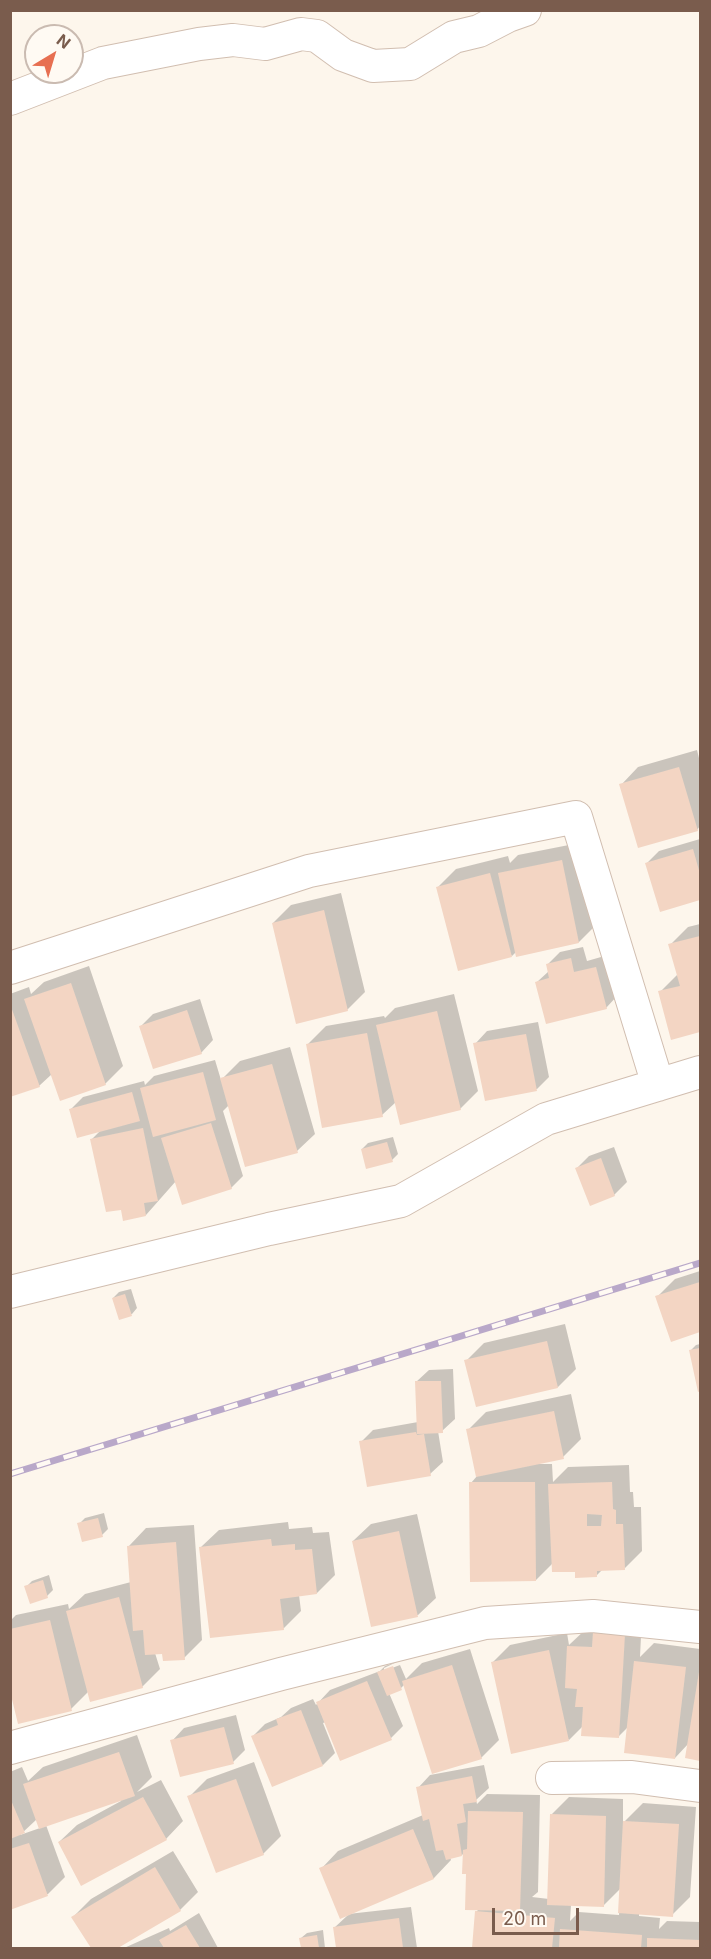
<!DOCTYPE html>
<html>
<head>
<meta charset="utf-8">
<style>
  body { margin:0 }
  #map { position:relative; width:711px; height:1959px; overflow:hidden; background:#fdf6ec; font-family:Inter,sans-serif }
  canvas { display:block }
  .frame { position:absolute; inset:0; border:12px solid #7a5c4d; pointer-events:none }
  .north { position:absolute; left:24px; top:24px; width:60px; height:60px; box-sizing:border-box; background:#fffaf3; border:2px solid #cabbb1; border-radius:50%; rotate:38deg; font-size:16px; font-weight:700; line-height:24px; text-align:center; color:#7a5c4d }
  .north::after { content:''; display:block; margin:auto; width:21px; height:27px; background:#e76f51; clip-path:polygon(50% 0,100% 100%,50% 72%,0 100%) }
  .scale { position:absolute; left:492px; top:1908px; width:87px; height:27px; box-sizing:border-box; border:3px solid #7a5c4d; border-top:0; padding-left:8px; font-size:18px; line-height:21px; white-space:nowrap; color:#7a5c4d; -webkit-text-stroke:4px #fffaf3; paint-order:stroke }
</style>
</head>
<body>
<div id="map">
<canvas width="711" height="1959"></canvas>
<div class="frame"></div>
<div class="north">N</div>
<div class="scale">20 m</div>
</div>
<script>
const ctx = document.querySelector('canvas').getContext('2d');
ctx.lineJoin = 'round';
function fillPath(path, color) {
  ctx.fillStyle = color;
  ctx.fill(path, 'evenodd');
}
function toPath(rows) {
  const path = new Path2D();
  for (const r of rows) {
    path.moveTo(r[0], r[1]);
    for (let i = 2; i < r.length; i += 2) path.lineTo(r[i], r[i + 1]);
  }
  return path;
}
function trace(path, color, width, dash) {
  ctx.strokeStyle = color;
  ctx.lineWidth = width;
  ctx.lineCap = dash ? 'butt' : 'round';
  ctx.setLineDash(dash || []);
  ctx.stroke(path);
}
fillPath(toPath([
  [697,750,700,762,700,826,697,830,621,785,638,767],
  [700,839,700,898,661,910,647,863,659,851],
  [579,843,597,924,579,942,517,951,512,956,438,887,456,869,508,856,510,863,518,855],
  [341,893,365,992,347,1010,273,923,291,905],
  [700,924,700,1030,672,1038,660,992,678,974,670,945,688,927],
  [583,947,587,961,608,955,618,995,606,1008,537,982,549,971,547,965,560,952],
  [89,966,123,1066,105,1084,52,1074,39,1086,10,1096,10,994,29,987,31,994,44,982],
  [454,994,478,1091,460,1109,396,1102,382,1115,308,1044,326,1026,384,1016,385,1018,395,1008],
  [200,999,213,1040,201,1053,141,1026,153,1014],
  [538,1022,549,1077,537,1089,486,1099,475,1044,487,1031],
  [290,1047,315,1134,297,1151,229,1105,223,1111,243,1176,231,1188,176,1181,146,1215,122,1208,92,1139,101,1130,71,1109,83,1097,144,1081,145,1085,154,1076,215,1060,221,1080,240,1061],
  [393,1137,398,1154,392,1160,362,1149,368,1143],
  [614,1147,627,1182,614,1195,577,1168,589,1156],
  [700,1271,700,1331,672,1340,657,1297,675,1279],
  [131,1289,137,1308,132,1314,120,1318,113,1298,119,1292],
  [565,1324,576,1369,558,1387,466,1361,484,1343],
  [700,1344,700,1389,699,1390,690,1351,696,1345],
  [453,1369,455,1419,442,1431,438,1431,443,1462,430,1474,361,1442,373,1430,418,1422,416,1382,429,1370],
  [571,1394,581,1439,563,1457,535,1464,552,1464,553,1482,568,1467,629,1465,630,1492,633,1492,634,1507,641,1507,642,1551,624,1569,603,1569,596,1576,553,1563,536,1580,471,1483,477,1476,468,1430,486,1412],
  [104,1513,108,1529,102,1535,79,1524,85,1518],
  [417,1514,436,1598,418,1615,372,1625,353,1541,371,1524],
  [288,1522,289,1529,312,1527,313,1533,329,1532,335,1575,317,1593,299,1595,301,1611,283,1629,201,1547,219,1530],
  [194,1525,202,1640,184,1658,163,1652,155,1653,160,1669,142,1687,88,1692,71,1709,10,1684,10,1621,16,1615,68,1604,69,1609,85,1594,131,1582,129,1546,146,1528],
  [49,1575,53,1590,47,1596,26,1587,32,1581],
  [642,1616,640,1657,654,1643,700,1649,700,1759,687,1757,689,1743,675,1758,629,1726,619,1736,583,1726,569,1740,492,1663,510,1645,567,1633,569,1645,586,1629],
  [470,1649,499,1740,481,1758,405,1684,401,1688,389,1693,403,1726,391,1738,326,1722,323,1723,335,1753,323,1765,253,1736,265,1724,281,1717,291,1708,313,1699,316,1705,330,1690,380,1671,385,1666,399,1661,384,1668,384,1671,400,1665,406,1679,422,1663],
  [236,1715,245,1750,233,1762,172,1741,184,1728],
  [137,1735,152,1777,137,1792,161,1780,183,1821,166,1839,59,1842,77,1825,121,1801,121,1799,46,1825,65,1877,48,1894,10,1908,10,1772,22,1767,28,1781,43,1767],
  [37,1819,40,1828,20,1835],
  [254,1762,281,1836,263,1854,189,1797,207,1779],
  [484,1765,489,1788,476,1800,477,1804,487,1794,540,1795,538,1892,532,1897,549,1899,551,1815,569,1797,623,1799,623,1823,643,1803,696,1807,690,1897,672,1915,639,1913,639,1916,660,1918,659,1929,667,1921,700,1922,700,1948,473,1948,476,1912,480,1908,468,1873,465,1852,462,1855,450,1857,451,1860,434,1878,348,1914,411,1907,417,1948,338,1948,334,1928,348,1915,321,1869,338,1851,423,1815,418,1788,430,1775],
  [621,1888,619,1915,579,1912,570,1921,571,1905,603,1906],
  [173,1851,198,1892,180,1910,115,1948,92,1948,73,1917,91,1899],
  [199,1913,218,1948,124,1948,169,1928,170,1931],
  [323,1930,325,1948,302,1948,301,1938,307,1933]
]), '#0003');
fillPath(toPath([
  [679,767,698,831,638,848,619,784],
  [693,849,700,874,700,900,660,912,645,863],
  [562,860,579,943,516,957,498,873],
  [490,873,512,957,458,971,436,887],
  [324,910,348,1011,296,1024,272,923],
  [700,936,700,1032,671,1040,658,991,680,986,668,944],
  [571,958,574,972,596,967,607,1009,546,1024,535,982,549,978,546,964],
  [71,983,106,1085,60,1101,24,999],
  [10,1004,40,1087,10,1097],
  [187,1010,202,1054,153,1069,139,1026],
  [437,1011,461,1110,400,1125,376,1025],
  [367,1033,383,1117,322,1128,306,1044],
  [526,1034,537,1091,485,1101,473,1043],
  [272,1064,298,1153,245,1167,220,1078],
  [203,1072,216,1120,153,1137,140,1088],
  [132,1092,140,1121,77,1138,69,1109],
  [211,1123,232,1189,182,1205,161,1138],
  [143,1128,158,1201,144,1203,146,1216,123,1221,121,1210,106,1212,90,1139],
  [387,1142,393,1162,366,1169,361,1149],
  [601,1158,615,1196,590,1206,575,1168],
  [700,1282,700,1332,671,1342,655,1296],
  [125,1294,132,1316,119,1320,112,1298],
  [547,1341,558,1388,476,1407,464,1360],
  [700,1348,700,1391,698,1392,689,1350],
  [415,1381,441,1381,443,1433,417,1434],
  [554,1411,564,1459,476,1477,466,1429],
  [416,1432,417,1435,424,1434,431,1476,367,1487,359,1441],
  [469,1482,535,1482,536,1581,470,1582],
  [612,1482,613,1509,616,1510,616,1524,623,1524,625,1570,597,1571,597,1577,575,1578,575,1572,552,1572,548,1484],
  [587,1514,602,1515,601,1526,587,1526],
  [98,1518,103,1537,82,1542,77,1523],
  [399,1531,418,1617,371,1627,352,1541],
  [271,1539,272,1546,295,1544,295,1550,312,1549,317,1594,280,1599,284,1630,210,1638,199,1547],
  [176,1542,185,1660,163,1661,162,1654,145,1655,143,1630,133,1631,127,1546],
  [43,1580,48,1598,30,1604,24,1586],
  [119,1597,143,1688,90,1702,66,1611],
  [50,1620,72,1711,18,1724,10,1691,10,1629],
  [593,1632,625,1634,619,1738,581,1736,583,1707,575,1707,577,1689,565,1688,567,1646,592,1647],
  [549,1650,569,1741,511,1754,491,1662],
  [634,1661,686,1667,675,1759,624,1753],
  [452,1665,482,1759,432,1774,402,1681],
  [393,1666,402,1690,387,1696,377,1672],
  [699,1672,700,1672,700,1761,685,1758],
  [367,1681,392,1740,340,1761,316,1702],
  [301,1710,323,1766,272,1787,251,1736,278,1725,276,1719],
  [224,1727,234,1764,180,1777,170,1740],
  [119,1752,135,1796,39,1829,23,1784],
  [472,1776,477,1802,463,1804,466,1822,457,1824,462,1856,446,1860,443,1850,436,1851,429,1819,423,1821,416,1787],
  [236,1779,264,1855,216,1873,187,1796],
  [143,1797,167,1840,81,1886,58,1842],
  [10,1798,25,1833,10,1839],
  [468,1811,523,1812,520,1911,465,1910,466,1874,462,1874,463,1850,467,1849],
  [550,1814,606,1816,604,1907,547,1905],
  [623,1821,679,1824,673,1917,618,1913],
  [413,1829,434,1879,340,1919,319,1868],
  [29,1843,48,1896,10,1910,10,1849],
  [155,1867,181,1911,118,1948,91,1948,71,1917],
  [475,1911,555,1918,552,1948,472,1948],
  [399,1918,403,1948,336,1948,333,1927],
  [186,1925,200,1948,164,1948,159,1940],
  [560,1929,642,1935,641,1948,559,1948],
  [317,1935,319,1948,301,1948,299,1938],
  [647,1938,700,1940,700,1948,647,1948]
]), '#f3d5c3');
const minor = toPath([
  [10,99,103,63,199,44,233,40,265,44,301,34,317,36,343,55,373,66,410,64,454,37,479,31,508,16,525,10],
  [10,968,309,871,576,817,658,1085],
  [10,1292,269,1229,401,1201,546,1119,700,1072],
  [10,1748,281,1674,485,1623,593,1616,700,1627],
  [552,1778,632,1777,700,1786]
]);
trace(minor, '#d1beb0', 34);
trace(minor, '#fff', 32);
const rail = toPath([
  [10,1474,700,1263]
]);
trace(rail, '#b9a8c9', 7);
trace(rail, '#fffaf3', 4.5, [14]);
</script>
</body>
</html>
